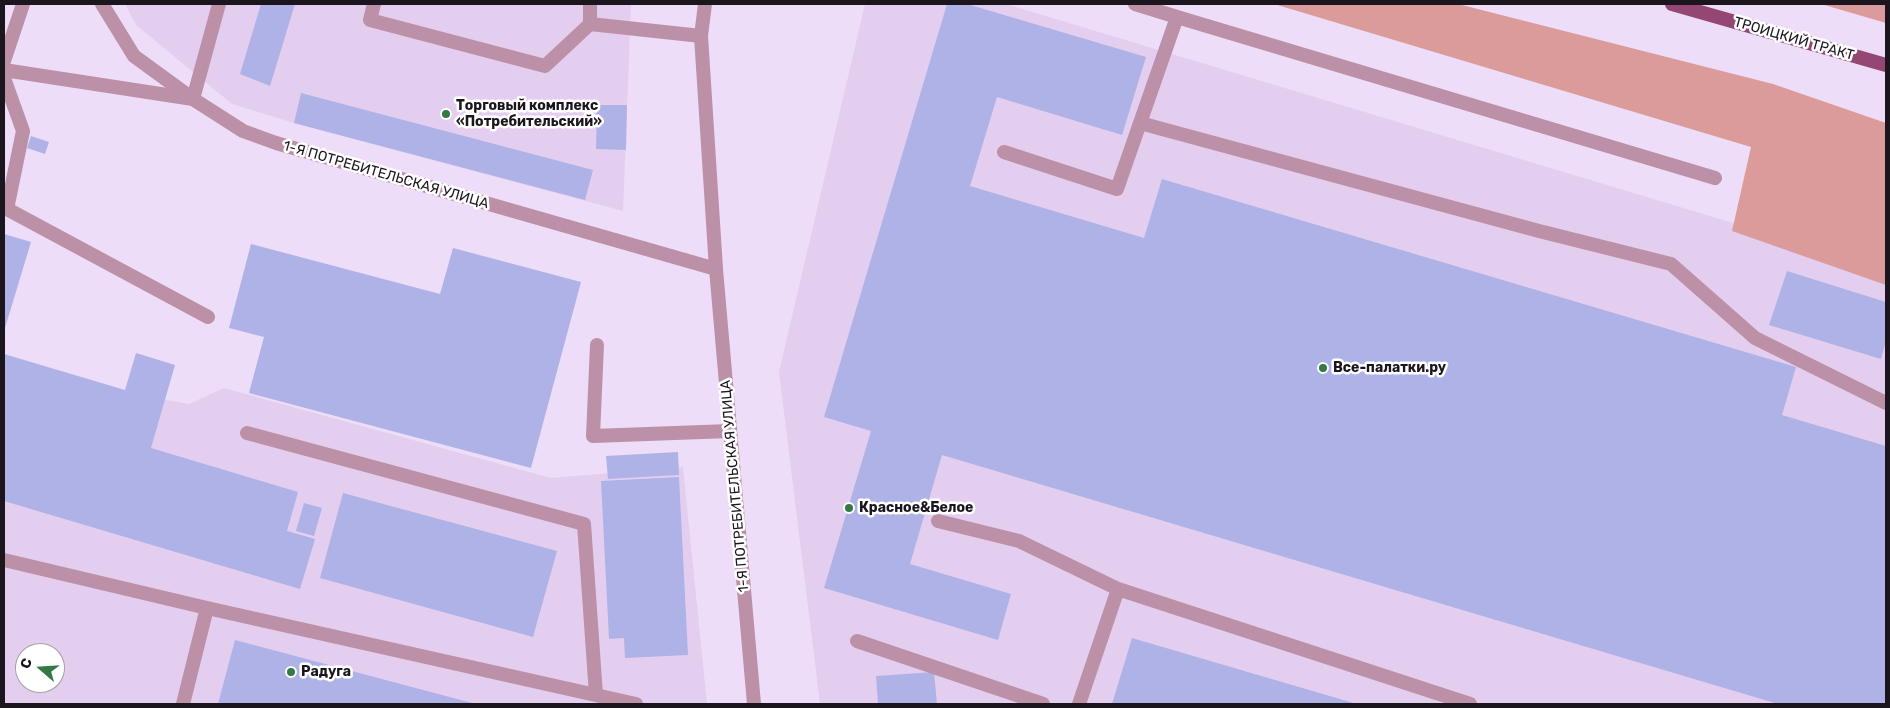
<!DOCTYPE html>
<html>
<head>
<meta charset="utf-8">
<style>
  body { margin:0 }
  #map { position:relative; width:1890px; height:708px; overflow:hidden; background:#eeddf8; font-family:Rubik,sans-serif }
  canvas { display:block }
  .frame { position:absolute; inset:0; border:5px solid #1b151e; pointer-events:none }
  .north { position:absolute; left:15px; top:643px; width:50px; height:50px; box-sizing:border-box; background:#fff; border:1px solid #a4a1a5; border-radius:50%; rotate:289deg; font-size:14px; font-weight:700; line-height:20px; text-align:center; color:#1b151e }
  .north::after { content:''; display:block; margin:auto; width:18px; height:22px; background:#327945; clip-path:polygon(50% 0,100% 100%,50% 72%,0 100%) }
</style>
</head>
<body>
<div id="map">
<canvas width="1890" height="708"></canvas>
<div class="frame"></div>
<div class="north">С</div>
</div>
<script>
const ctx = document.querySelector('canvas').getContext('2d');
ctx.lineJoin = 'round';
function fillPath(path, color) {
  ctx.fillStyle = color;
  ctx.fill(path, 'evenodd');
}
function toPath(rows) {
  const path = new Path2D();
  for (const r of rows) {
    path.moveTo(r[0], r[1]);
    for (let i = 2; i < r.length; i += 2) path.lineTo(r[i], r[i + 1]);
  }
  return path;
}
function trace(path, color, width, dash) {
  ctx.strokeStyle = color;
  ctx.lineWidth = width;
  ctx.lineCap = dash ? 'butt' : 'round';
  ctx.setLineDash(dash || []);
  ctx.stroke(path);
}
function write(font, color, halo, rows, align = 'center') {
  ctx.font = font + ' Rubik,sans-serif';
  ctx.lineWidth = 5;
  ctx.setLineDash([]);
  ctx.textBaseline = 'middle';
  ctx.strokeStyle = halo;
  ctx.fillStyle = color;
  for (const [text, x, y, turn = 0] of rows) {
    ctx.save();
    ctx.translate(x, y);
    ctx.rotate((+turn || 0) * Math.PI / 180);
    ctx.textAlign = isNaN(turn) ? turn : align;
    if (halo) ctx.strokeText(text, 0, 0);
    ctx.fillText(text, 0, 0);
    ctx.restore();
  }
}
fillPath(toPath([
  [125,4,631,4,623,211,294,123,232,104,136,25],
  [865,4,1006,4,1886,269,1886,704,820,704,779,372],
  [4,370,189,404,224,388,551,478,683,467,707,704,4,704],
  [25,653,55,653,55,683,25,683]
]), '#e4ceef');
fillPath(toPath([
  [1274,4,1458,4,1773,84,1886,123,1886,285,1732,231,1751,147],
  [1821,4,1886,4,1886,23]
]), '#da9b9a');
fillPath(toPath([
  [261,4,295,4,270,86,240,74],
  [947,4,967,4,1146,57,1122,135,997,97,970,186,1144,238,1162,179,1796,367,1782,415,1886,446,1886,704,1778,704,942,455,910,564,1011,594,998,640,824,588,871,431,824,417],
  [301,93,593,170,585,200,294,123],
  [597,105,627,105,626,150,596,149],
  [31,136,49,142,45,154,27,148],
  [4,234,31,242,5,328,4,328],
  [251,244,440,294,453,248,581,282,531,468,249,393,264,337,229,328],
  [1787,271,1886,302,1886,341,1881,359,1769,325],
  [136,353,175,365,151,448,298,492,287,531,315,539,300,589,4,501,4,354,125,390],
  [678,452,679,475,608,479,606,456],
  [679,477,688,655,625,658,624,638,609,639,601,481],
  [343,493,557,551,533,637,320,578],
  [304,503,322,508,314,536,296,531],
  [1132,638,1357,704,1112,704],
  [235,640,476,704,218,704],
  [934,672,937,704,878,704,876,676]
]), '#aeb2e7');
trace(toPath([
  [374,4,370,20,545,66,590,24,701,36],
  [590,4,590,24],
  [1135,4,1177,17,1140,123,1539,231,1671,264,1755,338,1886,403],
  [1177,17,1715,178],
  [4,61,23,4],
  [4,70,193,99,219,4],
  [4,78,23,131,7,209,4,209],
  [1004,152,1117,189,1140,123],
  [7,209,208,317],
  [597,345,593,436,730,431],
  [247,433,584,524,596,695],
  [938,521,1019,541,1118,589],
  [4,560,207,608],
  [857,641,1043,704],
  [183,704,207,608,636,704],
  [1079,704,1118,589,1470,704]
]), '#bc90a6', 14);
trace(toPath([
  [705,4,701,36,716,269]
]), '#bc90a6', 14);
trace(toPath([
  [102,4,134,56,193,99,243,131,276,143,716,269,754,704]
]), '#bc90a6', 14);
trace(toPath([
  [1672,4,1886,65]
]), '#934772', 14);
for (const [x, y, r, color] of [
  [446,114,5,"#327945"],
  [1323,368,5,"#327945"],
  [849,508,5,"#327945"],
  [291,672,5,"#327945"]
]) {
  const dot = new Path2D();
  dot.arc(x, y, r, 0, 2 * Math.PI);
  ctx.fillStyle = color;
  ctx.fill(dot);
  trace(dot, '#fff', 2);
}
write('14px', '#1b151e', '#fff', [
  ["ТРОИЦКИЙ ТРАКТ",1794,39,16],
  ["1-Я ПОТРЕБИТЕЛЬСКАЯ УЛИЦА",386,175,16],
  ["1-Я ПОТРЕБИТЕЛЬСКАЯ УЛИЦА",735,486,-95]
]);
write('bold 14px', '#1b151e', '#fff', [
  ["Торговый комплекс",456,106],
  ["«Потребительский»",456,122],
  ["Все-палатки.ру",1333,368],
  ["Красное&Белое",859,508],
  ["Радуга",301,672]
], 'left');
</script>
</body>
</html>
